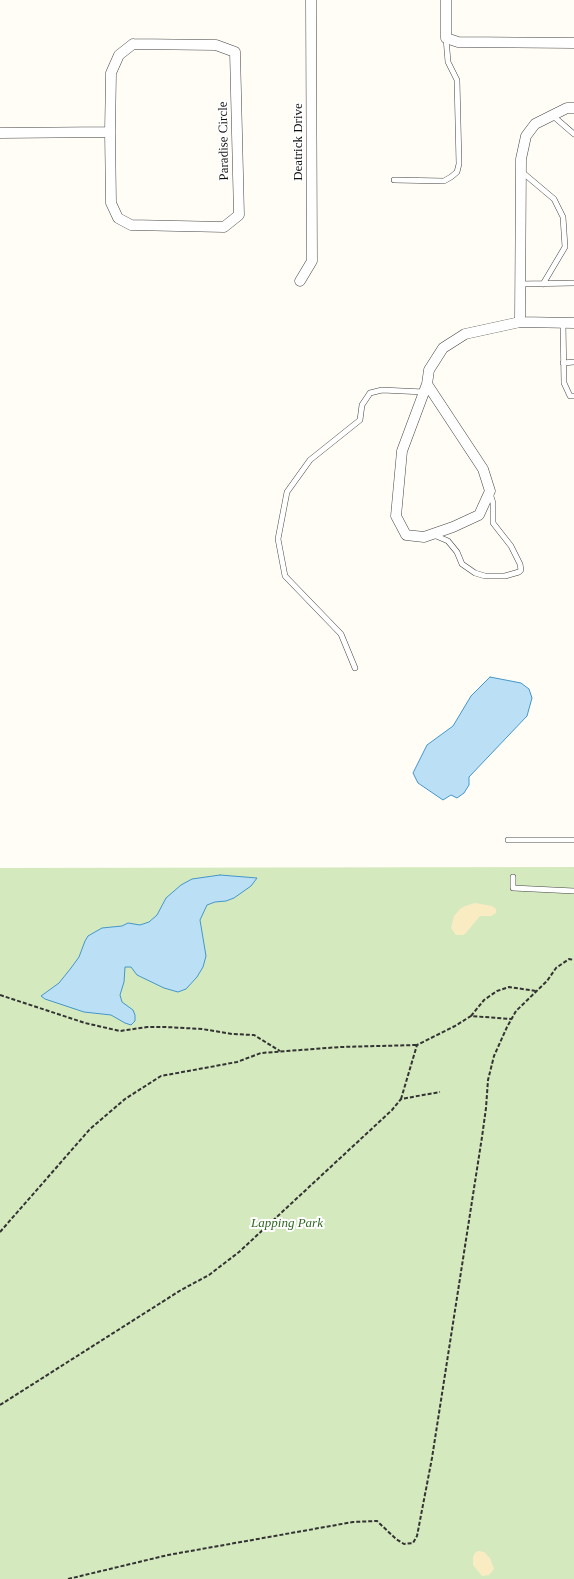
<!DOCTYPE html>
<html>
<head>
<meta charset="utf-8">
<style>
  body { margin:0 }
  canvas { display:block; background:#fffdf5 }
</style>
</head>
<body>
<canvas width="574" height="1579"></canvas>
<script>
const ctx = document.querySelector('canvas').getContext('2d');
ctx.lineJoin = 'round';
function fillPath(path, color) {
  ctx.fillStyle = color;
  ctx.fill(path, 'evenodd');
}
function toPath(rows) {
  const path = new Path2D();
  for (const r of rows) {
    path.moveTo(r[0], r[1]);
    for (let i = 2; i < r.length; i += 2) path.lineTo(r[i], r[i + 1]);
  }
  return path;
}
function trace(path, color, width, dash) {
  ctx.strokeStyle = color;
  ctx.lineWidth = width;
  ctx.lineCap = dash ? 'butt' : 'round';
  ctx.setLineDash(dash || []);
  ctx.stroke(path);
}
function write(font, color, halo, rows, align = 'center') {
  ctx.font = font + ' Georgia,serif';
  ctx.lineWidth = 4;
  ctx.setLineDash([]);
  ctx.textBaseline = 'middle';
  ctx.strokeStyle = halo;
  ctx.fillStyle = color;
  for (const [text, x, y, turn = 0] of rows) {
    ctx.save();
    ctx.translate(x, y);
    ctx.rotate((+turn || 0) * Math.PI / 180);
    ctx.textAlign = isNaN(turn) ? turn : align;
    if (halo) ctx.strokeText(text, 0, 0);
    ctx.fillText(text, 0, 0);
    ctx.restore();
  }
}
fillPath(toPath([
  [574,867,574,1579,0,1579,0,868]
]), '#d5e9be');
fillPath(toPath([
  [475,903,492,906,496,909,496,913,491,916,480,916,466,933,463,935,456,935,451,928,454,916,460,909,465,906],
  [478,1551,484,1552,490,1558,494,1569,489,1575,482,1576,473,1565,473,1557,475,1553]
]), '#f9ecc3');
const water = toPath([
  [490,677,521,683,529,689,532,698,527,716,469,777,469,785,464,793,457,798,451,795,443,800,418,783,413,773,427,745,453,726,471,696,490,677],
  [220,875,257,878,251,886,234,898,226,901,215,902,207,905,200,920,206,956,203,967,197,977,186,989,178,992,164,988,137,975,131,967,125,967,124,982,120,995,122,1002,133,1010,135,1015,135,1021,131,1025,125,1023,111,1015,84,1012,45,999,41,996,59,983,71,968,79,957,85,941,88,936,102,928,122,926,128,923,140,925,149,922,157,915,166,898,181,885,192,879,220,875]
]);
fillPath(water, '#bbe0f5');
trace(water, '#4496ca', 1);
const service = toPath([
  [552,115,574,134],
  [522,172,554,199,563,217,565,247,543,284],
  [394,180,444,181,451,177,457,172,459,164,457,80,448,62,446,38],
  [520,284,574,283],
  [563,323,564,383,570,396,574,396],
  [563,363,574,362],
  [434,535,448,541,457,552,462,564,475,573,485,576,505,576,519,572,521,570,520,564,511,546,493,523,493,503,490,493],
  [355,668,341,634,285,576,278,539,287,492,310,460,360,420,362,405,370,393,382,390,424,392],
  [508,840,574,840],
  [513,877,513,888,574,891]
]);
const minor = toPath([
  [446,0,446,38,458,42,574,43],
  [133,44,216,45,235,52,239,215,224,227,131,225,118,218,111,203,110,132,111,73,119,55,133,44],
  [0,133,110,132],
  [300,281,312,261,311,0],
  [520,322,521,159,526,136,535,124,567,108,574,108],
  [427,384,483,469,490,491,479,515,453,527,424,537,406,535,396,516,402,451,427,384],
  [427,384,429,370,443,348,465,334,520,322,574,323]
]);
trace(service, '#444', 6);
trace(minor, '#444', 11);
trace(toPath([
  [0,995,85,1023,120,1031,147,1027,166,1027,202,1029,232,1034,254,1035,280,1051],
  [471,1016,484,1000,497,991,509,987,536,991],
  [401,1099,417,1045,455,1026,471,1016,511,1019],
  [0,1232,90,1129,125,1099,161,1076,237,1062,261,1053,340,1047,417,1045],
  [0,1405,181,1290,209,1275,239,1252,392,1110,401,1099,440,1092],
  [68,1579,168,1555,353,1522,377,1521,396,1539,404,1544,413,1543,417,1536,432,1458,482,1137,486,1108,488,1080,494,1056,507,1027,516,1011,547,981,556,968,569,959,574,960]
]), '#333', 2, [4, 2]);
trace(service, '#fff', 5);
trace(minor, '#fff', 10);
write('13px', '#111', '#fff', [
  ["Paradise Circle",224,141,-91],
  ["Deatrick Drive",299,142,-90]
]);
write('italic 13px', '#316822', '#fff', [
  ["Lapping Park",287,1224]
]);
</script>
</body>
</html>
